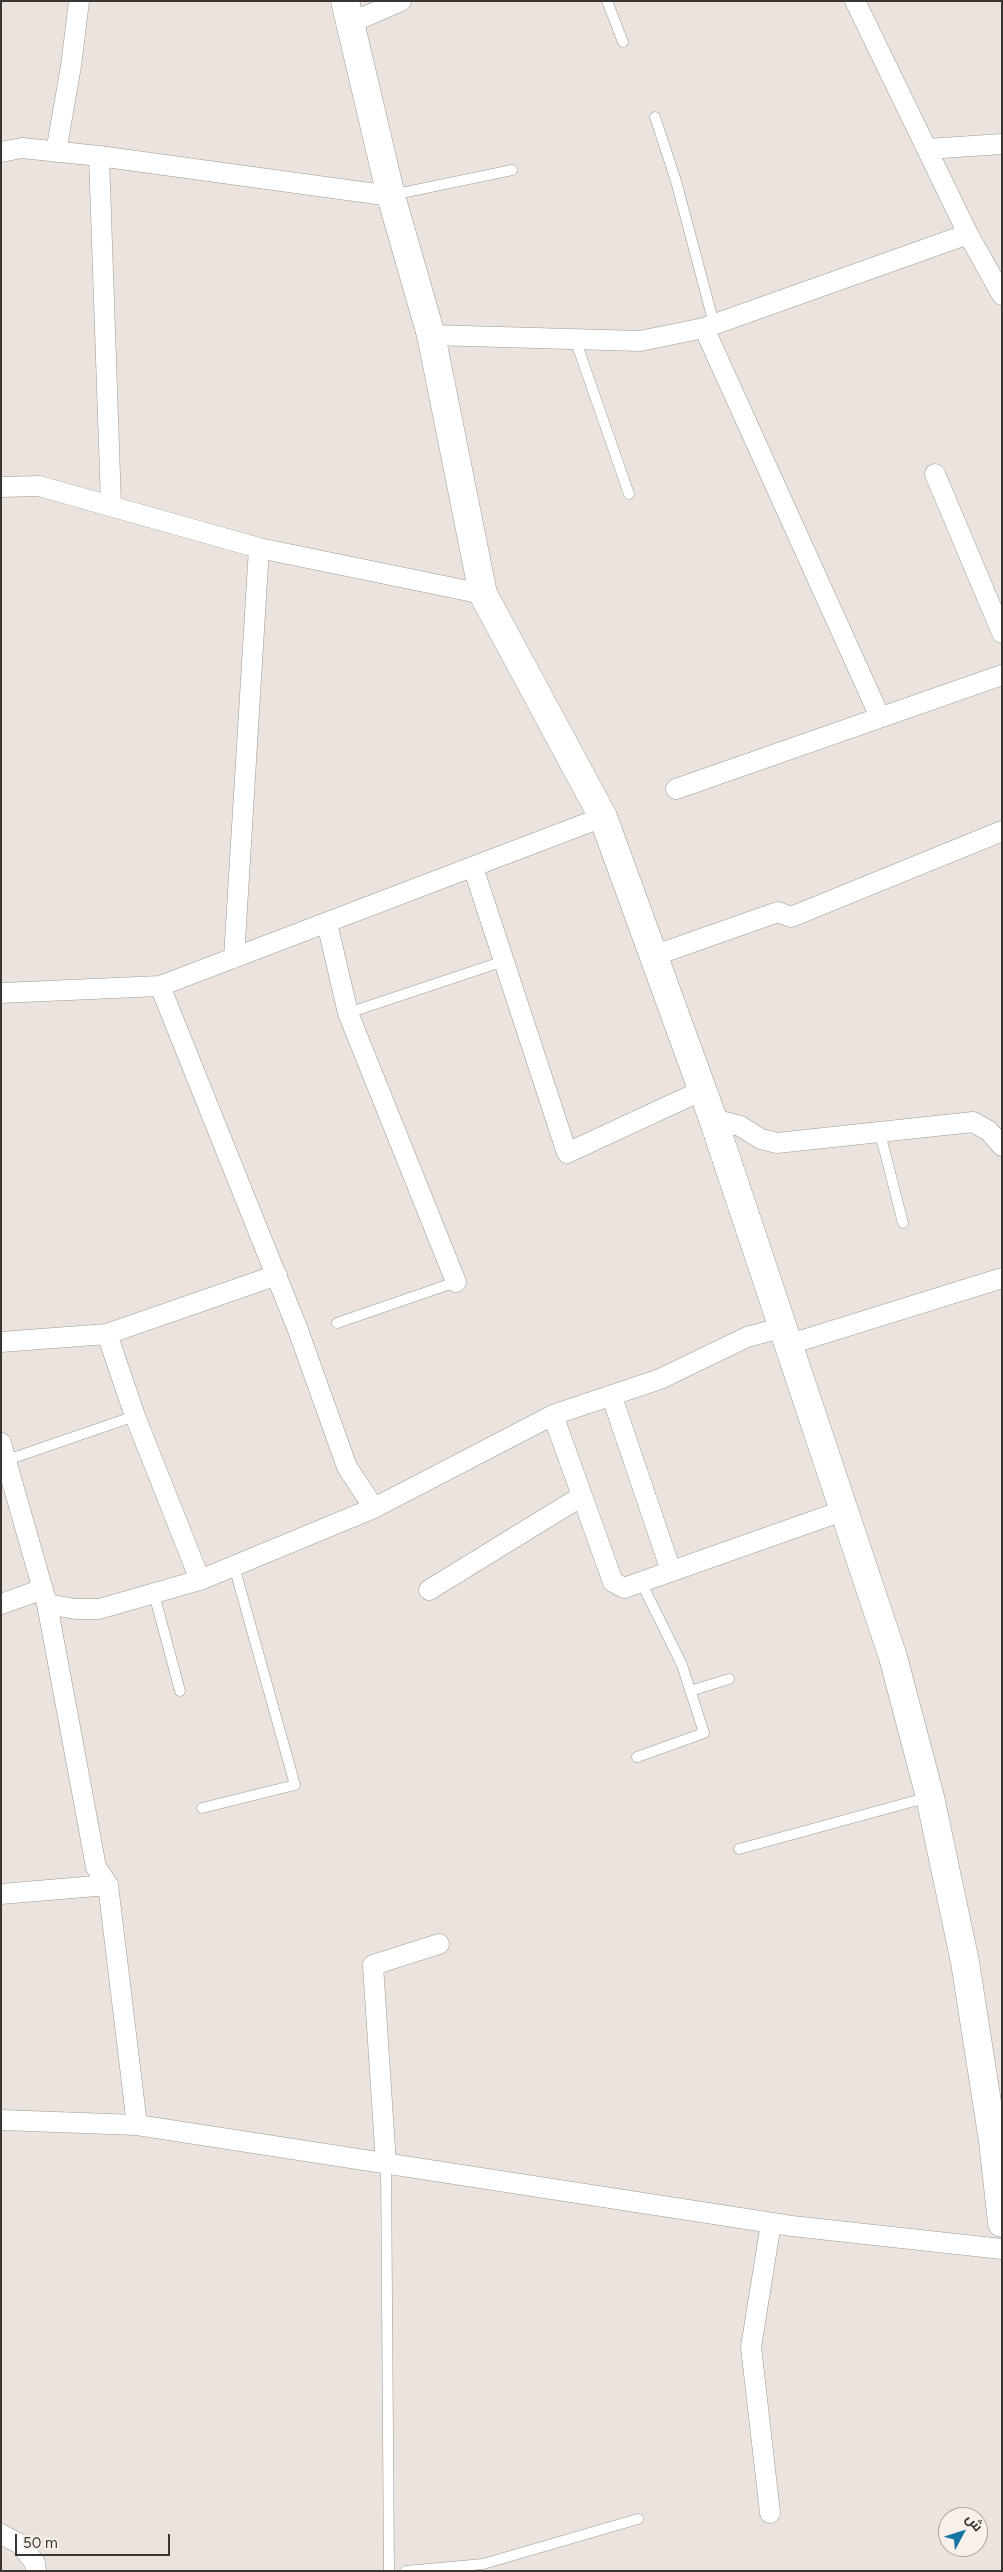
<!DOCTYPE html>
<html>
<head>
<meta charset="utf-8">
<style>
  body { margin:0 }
  #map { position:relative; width:1003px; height:2572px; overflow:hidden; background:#ebe4de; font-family:Figtree,Cairo,sans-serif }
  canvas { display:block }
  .frame { position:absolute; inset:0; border:2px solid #383532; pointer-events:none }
  .north { position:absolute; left:938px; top:2507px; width:50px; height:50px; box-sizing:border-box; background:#f8f1eb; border:1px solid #aba6a1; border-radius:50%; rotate:50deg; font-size:14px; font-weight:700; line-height:20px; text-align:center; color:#383532 }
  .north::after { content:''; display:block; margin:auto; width:18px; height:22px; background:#1676a3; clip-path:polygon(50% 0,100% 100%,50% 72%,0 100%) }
  .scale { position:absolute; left:15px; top:2534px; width:155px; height:22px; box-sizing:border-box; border:2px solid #383532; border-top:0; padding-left:6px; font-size:15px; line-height:18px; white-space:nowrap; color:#383532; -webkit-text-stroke:4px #f8f1eb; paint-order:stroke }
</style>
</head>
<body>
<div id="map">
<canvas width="1003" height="2572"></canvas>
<div class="frame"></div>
<div class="north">ش</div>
<div class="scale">50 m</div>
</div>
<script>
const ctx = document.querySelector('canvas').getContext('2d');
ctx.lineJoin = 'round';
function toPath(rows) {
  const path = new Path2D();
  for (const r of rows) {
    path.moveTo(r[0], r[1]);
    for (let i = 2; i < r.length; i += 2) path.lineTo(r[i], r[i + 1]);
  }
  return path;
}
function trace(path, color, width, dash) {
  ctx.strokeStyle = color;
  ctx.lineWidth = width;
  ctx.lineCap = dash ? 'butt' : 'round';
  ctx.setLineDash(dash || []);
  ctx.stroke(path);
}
const service = toPath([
  [607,1,623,42],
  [655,117,676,181,714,324],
  [392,195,512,170],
  [575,339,629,494],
  [348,1013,504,961],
  [880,1133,903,1223],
  [337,1323,456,1282],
  [7,1460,135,1416],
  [154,1594,180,1691],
  [690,1691,729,1679],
  [637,1757,704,1733,682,1665,641,1582],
  [202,1808,295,1785,234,1566],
  [739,1849,929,1797],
  [386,2164,389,2571],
  [406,2571,483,2564,638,2519]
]);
const minor = toPath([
  [855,1,968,234,1002,295],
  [350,23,401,1],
  [927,149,1002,144],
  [1,152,22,148,99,156,391,196],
  [56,152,71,66,79,1],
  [99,156,111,504],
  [704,328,880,717],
  [431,335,640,341,704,328,968,234],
  [935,474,1002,633],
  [1,487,39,486,259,548,483,594],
  [676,789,1002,675],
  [473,867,567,1153,703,1090],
  [327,923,348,1013,456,1282],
  [653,956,778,912,791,917,1002,831],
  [234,958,259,548],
  [160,986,298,1330,347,1467,374,1508],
  [1,993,160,986,603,817],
  [713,1119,740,1126,761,1139,777,1143,973,1122,989,1131,1002,1146],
  [107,1334,135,1416,200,1580],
  [1,1342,107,1334,277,1275],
  [790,1344,1002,1278],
  [612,1397,671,1571],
  [553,1415,613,1582,624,1588,845,1510],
  [1,1443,47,1604,96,1867,108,1885,137,2125],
  [429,1590,582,1496],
  [1,1604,43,1589],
  [47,1604,75,1609,99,1609,200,1580,374,1508,553,1415,660,1379,747,1337,784,1327],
  [1,1894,108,1885],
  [1,2120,137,2125,792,2226,1002,2249],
  [386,2164,373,1965,439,1944],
  [770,2513,751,2347,771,2223],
  [1,2534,20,2544,35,2563,36,2571]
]);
const secondary = toPath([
  [345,1,391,196,431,335,483,594,603,817,713,1119,893,1657,930,1797,965,1962,993,2141,1002,2223]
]);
trace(service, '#9f9893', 11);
trace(minor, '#9f9893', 21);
trace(secondary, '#9f9893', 29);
trace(service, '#fff', 10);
trace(minor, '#fff', 20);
trace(secondary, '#fff', 28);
</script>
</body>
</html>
